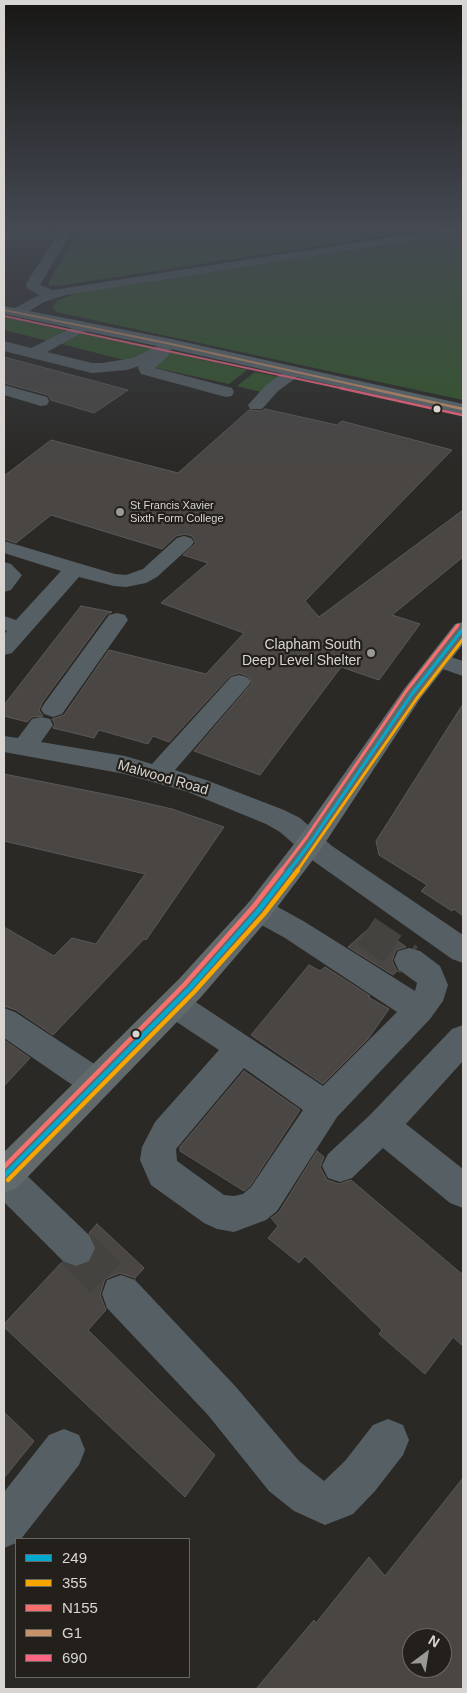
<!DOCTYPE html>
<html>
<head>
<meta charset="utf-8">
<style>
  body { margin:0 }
  #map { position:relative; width:467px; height:1693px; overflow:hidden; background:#2b2926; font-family:Arial,sans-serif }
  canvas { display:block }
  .frame { position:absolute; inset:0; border:5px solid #d8d5d2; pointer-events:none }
  .legend { position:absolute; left:15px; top:1538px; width:175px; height:140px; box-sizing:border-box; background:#23201b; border:1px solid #6b6864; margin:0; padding:6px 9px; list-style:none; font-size:15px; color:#d8d5d2 }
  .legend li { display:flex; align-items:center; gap:10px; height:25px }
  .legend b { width:25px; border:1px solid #6b6864 }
  .north { position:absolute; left:402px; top:1628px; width:50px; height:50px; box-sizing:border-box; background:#23201b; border:1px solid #6b6864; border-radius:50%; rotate:31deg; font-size:14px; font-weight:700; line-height:20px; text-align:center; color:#d8d5d2 }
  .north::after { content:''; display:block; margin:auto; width:18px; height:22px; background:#9b9996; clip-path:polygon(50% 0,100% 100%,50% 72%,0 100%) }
</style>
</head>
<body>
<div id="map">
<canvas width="467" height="1693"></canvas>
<div class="frame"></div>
<ul class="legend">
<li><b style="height:6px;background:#00a9ce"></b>249</li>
<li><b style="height:6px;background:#f7a600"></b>355</li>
<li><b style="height:6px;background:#f8706d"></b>N155</li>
<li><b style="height:6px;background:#c7916a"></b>G1</li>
<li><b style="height:6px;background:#fa6682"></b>690</li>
</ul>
<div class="north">N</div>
</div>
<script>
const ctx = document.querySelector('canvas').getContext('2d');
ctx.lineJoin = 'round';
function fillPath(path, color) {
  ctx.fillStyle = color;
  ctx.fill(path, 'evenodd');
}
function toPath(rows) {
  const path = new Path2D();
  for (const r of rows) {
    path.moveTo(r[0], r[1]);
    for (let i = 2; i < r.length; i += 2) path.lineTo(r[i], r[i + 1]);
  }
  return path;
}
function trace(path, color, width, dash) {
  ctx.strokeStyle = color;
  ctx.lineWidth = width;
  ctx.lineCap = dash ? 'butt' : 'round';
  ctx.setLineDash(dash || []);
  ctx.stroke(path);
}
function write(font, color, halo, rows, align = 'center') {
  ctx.font = font + ' Arial,sans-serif';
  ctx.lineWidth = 4.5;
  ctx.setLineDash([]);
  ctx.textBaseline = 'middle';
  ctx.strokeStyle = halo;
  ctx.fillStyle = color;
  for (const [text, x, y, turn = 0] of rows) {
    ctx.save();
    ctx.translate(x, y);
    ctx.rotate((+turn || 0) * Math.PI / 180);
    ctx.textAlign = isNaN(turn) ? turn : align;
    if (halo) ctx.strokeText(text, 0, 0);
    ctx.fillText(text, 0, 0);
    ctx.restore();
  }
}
fillPath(toPath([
  [79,229,430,229,57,286,49,285,49,282],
  [463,233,463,400,56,312,52,307,58,300,77,293],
  [4,317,62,330,69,331,48,341,4,330],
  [79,333,156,349,128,361,58,343],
  [168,352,247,370,229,384,152,367],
  [255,372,279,377,261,392,237,386]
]), '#335629');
const building = toPath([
  [4,357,128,390,94,413,51,400,48,395,4,383,4,357],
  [265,409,337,425,342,421,452,450,305,601,319,617,463,510,463,557,392,615,420,624,379,680,341,667,260,775,194,751,252,683,248,676,239,673,230,676,169,742,153,736,148,744,99,730,94,738,53,728,55,724,52,719,64,715,109,650,206,674,244,633,161,603,208,563,183,555,196,543,192,536,185,534,176,536,162,549,51,515,16,543,4,539,4,476,51,440,178,473,249,410,262,411,265,409],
  [81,606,112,612,107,614,42,703,39,710,43,716,32,717,27,722,4,716,4,705,81,606],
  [463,704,463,916,454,909,452,911,421,891,427,885,379,855,376,841,463,704],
  [4,774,124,798,172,809,224,827,146,940,144,939,53,1035,16,1010,4,1006,4,927,54,956,72,938,96,944,145,874,4,841,4,774],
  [374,924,406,947,396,950,392,961,397,971,393,975,348,947,374,924],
  [309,965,320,971,325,967,370,996,368,997,389,1009,368,1039,323,1084,251,1035,309,965],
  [4,1040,30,1058,4,1086,4,1040],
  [244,1071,300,1110,250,1186,244,1191,180,1151,180,1147,244,1071],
  [317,1151,324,1157,320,1167,327,1180,339,1184,351,1180,463,1275,463,1346,453,1337,425,1374,379,1334,382,1330,305,1256,299,1263,268,1238,278,1226,271,1218,279,1212,317,1151],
  [97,1224,144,1268,135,1278,120,1273,105,1279,100,1295,106,1310,88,1330,215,1455,185,1497,4,1327,4,1324,62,1262,77,1268,91,1262,97,1247,89,1233,97,1224],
  [4,1412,34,1441,4,1478,4,1412],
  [463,1478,463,1689,256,1689,314,1620,316,1623,369,1557,385,1576,463,1478],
  [412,1638,442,1638,442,1668,412,1668,412,1638]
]);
fillPath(building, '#494644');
trace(building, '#5b5958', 1);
trace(toPath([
  [366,931,409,960]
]), '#454340', 32, [32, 16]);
trace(toPath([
  [76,1248,121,1294]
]), '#454340', 42, [42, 21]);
fillPath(toPath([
  [61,229,73,229,40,285,53,290,441,229,463,229,463,233,66,295,44,302,21,316,11,316,9,313,11,310,39,295,28,289,26,286,27,282,54,240,4,239,4,231,59,232,61,229],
  [82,323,87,324,89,327,87,330,47,352,92,363,102,363,133,358,171,339,176,341,179,344,170,351,169,355,155,368,232,388,234,392,232,396,226,397,141,374,138,368,139,366,127,370,92,373,4,351,4,341,31,348,82,323],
  [294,367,300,369,302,372,300,375,278,391,262,409,250,409,248,405,266,385,288,369,294,367],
  [4,385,47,397,49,401,47,405,41,406,4,395,4,385],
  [184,536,191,538,194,542,191,546,157,577,146,583,126,587,114,586,79,577,12,653,4,655,4,634,7,631,4,630,4,616,16,620,61,571,4,553,4,541,115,574,126,575,143,569,177,538,184,536],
  [4,562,11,564,22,575,11,590,4,592,4,562],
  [117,613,125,615,128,620,62,714,53,717,44,714,41,709,44,704,109,615,117,613],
  [439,653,463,661,463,676,431,665,428,660,431,655,439,653],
  [239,675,247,677,251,682,247,687,175,770,206,780,284,810,300,818,332,846,463,935,463,963,452,959,312,860,280,832,266,824,188,792,125,774,4,752,4,736,18,738,32,719,41,717,50,719,53,725,41,742,125,756,152,764,231,677,239,675],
  [259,899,269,902,305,922,415,991,417,983,398,969,394,960,398,951,409,948,420,951,440,966,448,985,443,1001,430,1019,337,1117,277,1211,266,1220,234,1232,217,1229,204,1223,151,1185,140,1160,142,1147,155,1122,219,1050,163,1013,158,1004,163,995,174,991,185,995,323,1086,397,1012,285,938,249,918,244,910,249,902,259,899],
  [244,1068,303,1110,251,1187,243,1194,234,1196,224,1195,177,1161,176,1149,244,1068],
  [4,1008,15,1012,108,1073,113,1083,108,1093,96,1098,84,1093,4,1038,4,1008],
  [463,1025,463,1061,406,1124,463,1169,463,1208,450,1203,383,1148,352,1178,340,1182,328,1178,322,1166,328,1154,370,1115,452,1029,463,1025],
  [4,1161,17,1166,89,1235,95,1248,89,1261,76,1266,63,1261,4,1202,4,1161],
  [121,1275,135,1280,236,1387,299,1461,324,1481,345,1461,373,1425,388,1419,403,1425,409,1440,403,1455,375,1491,353,1514,325,1525,294,1511,269,1491,208,1415,107,1308,102,1294,107,1280,121,1275],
  [64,1429,79,1435,85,1450,79,1465,21,1539,16,1539,16,1543,4,1548,4,1492,49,1435,64,1429]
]), '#566064');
fillPath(toPath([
  [4,306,171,339,463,404,463,414,171,349,4,314,4,306]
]), '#5d6a6e');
fillPath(toPath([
  [463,622,463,644,420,699,321,849,269,918,201,997,17,1188,4,1193,4,1152,179,979,249,902,301,835,404,689,455,624,463,622]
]), '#61696a');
trace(toPath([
  [289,871,311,842,412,694,463,629]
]), '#00a9ce', 3);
trace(toPath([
  [4,1176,190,988,259,910,290,870]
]), '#00a9ce', 4.5);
trace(toPath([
  [297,871,417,698,463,639]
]), '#f7a600', 3);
trace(toPath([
  [8,1180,194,992,264,914,298,870]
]), '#f7a600', 4.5);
trace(toPath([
  [281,871,306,838,407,690,458,625]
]), '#f8706d', 3);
trace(toPath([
  [4,1167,185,984,254,906,282,870]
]), '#f8706d', 4.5);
trace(toPath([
  [4,310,171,344,373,389]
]), '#c7916a', 2);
trace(toPath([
  [368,388,463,409]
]), '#c7916a', 2.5);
trace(toPath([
  [4,316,345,389]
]), '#fa6682', 2);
trace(toPath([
  [340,388,462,415]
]), '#fa6682', 2.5);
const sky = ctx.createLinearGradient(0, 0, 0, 466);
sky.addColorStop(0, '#181715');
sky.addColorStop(0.49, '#444952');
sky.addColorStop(1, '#44495200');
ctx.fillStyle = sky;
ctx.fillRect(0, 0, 467, 466);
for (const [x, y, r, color] of [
  [437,409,4.5,"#d8d5d2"],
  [120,512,5,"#9b9996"],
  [371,653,5,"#9b9996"],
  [136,1034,4.5,"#d8d5d2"]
]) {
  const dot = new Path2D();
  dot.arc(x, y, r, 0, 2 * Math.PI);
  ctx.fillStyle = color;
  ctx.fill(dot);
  trace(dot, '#23201b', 2);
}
write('11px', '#d8d5d2', '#23201b', [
  ["St Francis Xavier",130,506],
  ["Sixth Form College",130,519]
], 'left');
write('14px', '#d8d5d2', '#23201b', [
  ["Clapham South",361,645],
  ["Deep Level Shelter",361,661]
], 'right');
write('14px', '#d8d5d2', '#23201b', [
  ["Malwood Road",163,778,16]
]);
</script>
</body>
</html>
